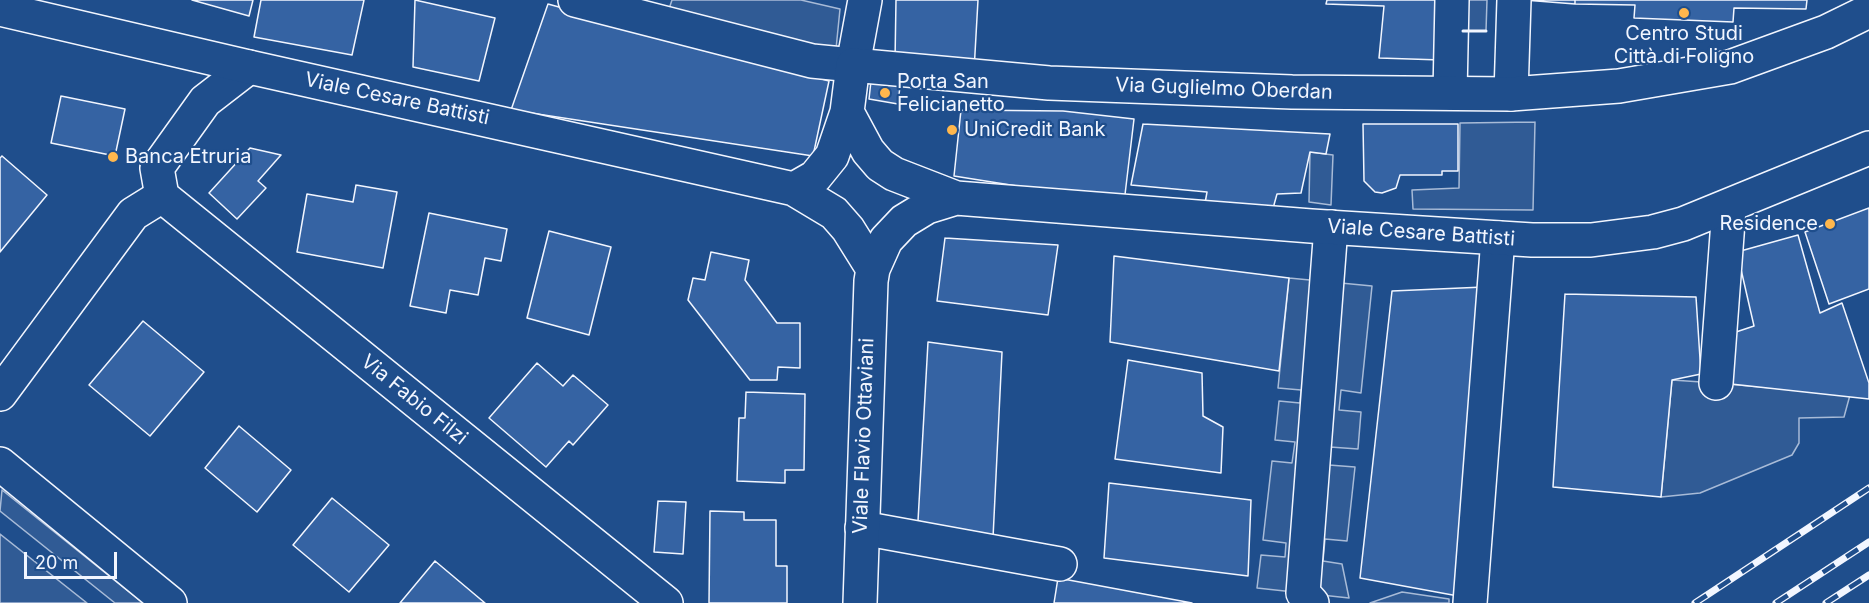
<!DOCTYPE html>
<html>
<head>
<meta charset="utf-8">
<style>
  body { margin:0 }
  #map { position:relative; width:1869px; height:603px; overflow:hidden; background:#1f4e8c; font-family:Inter,sans-serif }
  canvas { display:block }
  .scale { position:absolute; left:24px; top:552px; width:93px; height:27px; box-sizing:border-box; border:3px solid #f2f6ff; border-top:0; padding-left:8px; font-size:18px; line-height:21px; white-space:nowrap; color:#f2f6ff; -webkit-text-stroke:4px #1f4e8c; paint-order:stroke }
</style>
</head>
<body>
<div id="map">
<canvas width="1869" height="603"></canvas>
<div class="scale">20 m</div>
</div>
<script>
const ctx = document.querySelector('canvas').getContext('2d');
ctx.lineJoin = 'round';
function fillPath(path, color) {
  ctx.fillStyle = color;
  ctx.fill(path, 'evenodd');
}
function toPath(rows) {
  const path = new Path2D();
  for (const r of rows) {
    path.moveTo(r[0], r[1]);
    for (let i = 2; i < r.length; i += 2) path.lineTo(r[i], r[i + 1]);
  }
  return path;
}
function trace(path, color, width, dash) {
  ctx.strokeStyle = color;
  ctx.lineWidth = width;
  ctx.lineCap = dash ? 'butt' : 'round';
  ctx.setLineDash(dash || []);
  ctx.stroke(path);
}
function write(font, color, halo, rows, align = 'center') {
  ctx.font = font + ' Inter,sans-serif';
  ctx.lineWidth = 4.5;
  ctx.setLineDash([]);
  ctx.textBaseline = 'middle';
  ctx.strokeStyle = halo;
  ctx.fillStyle = color;
  for (const [text, x, y, turn = 0] of rows) {
    ctx.save();
    ctx.translate(x, y);
    ctx.rotate((+turn || 0) * Math.PI / 180);
    ctx.textAlign = isNaN(turn) ? turn : align;
    if (halo) ctx.strokeText(text, 0, 0);
    ctx.fillText(text, 0, 0);
    ctx.restore();
  }
}
const built = toPath([
  [672,0,801,0,840,9,836,49,668,12,672,0],
  [1459,0,1487,0,1486,31,1458,31,1459,0],
  [1535,122,1533,210,1413,209,1412,190,1459,188,1460,123,1535,122],
  [1310,152,1333,155,1331,205,1309,202,1310,152],
  [1289,278,1372,286,1361,393,1341,390,1339,410,1361,412,1358,449,1330,447,1329,465,1355,467,1347,541,1325,539,1323,561,1342,564,1349,598,1257,588,1261,555,1285,557,1286,543,1263,540,1272,461,1292,463,1295,442,1275,440,1279,401,1300,403,1301,390,1278,388,1289,278],
  [1672,380,1716,383,1850,395,1844,417,1799,418,1799,443,1792,455,1700,493,1661,497,1672,380],
  [2,490,143,603,115,603,0,511,2,490],
  [0,534,87,603,0,603,0,534],
  [1402,592,1449,599,1449,603,1370,603,1402,592]
]);
fillPath(built, '#305b95');
trace(built, '#a8bbd7', 1.5);
const building = toPath([
  [192,0,253,0,249,16,192,0],
  [261,0,364,0,352,55,254,37,261,0],
  [415,0,495,18,479,81,413,67,415,0],
  [896,0,978,0,974,71,895,61,896,0],
  [1327,0,1444,0,1441,60,1379,58,1384,6,1326,4,1327,0],
  [1524,0,1575,0,1575,4,1524,0],
  [1575,0,1807,0,1806,9,1734,8,1733,22,1634,18,1635,5,1575,4,1575,0],
  [548,4,829,81,813,156,511,110,548,4],
  [871,81,900,86,898,104,869,99,871,81],
  [61,96,125,109,115,156,51,143,61,96],
  [961,110,1063,111,1134,119,1124,203,954,176,961,110],
  [1143,124,1330,134,1326,154,1310,152,1301,193,1277,194,1272,212,1204,209,1207,192,1131,185,1143,124],
  [1363,124,1458,124,1458,171,1442,171,1442,175,1400,175,1396,188,1382,193,1375,192,1364,181,1363,124],
  [250,148,281,155,258,181,266,188,237,219,209,193,250,148],
  [2,156,47,195,0,252,0,158,2,156],
  [356,185,397,192,383,268,297,252,307,194,353,202,356,185],
  [1869,208,1869,289,1829,304,1805,232,1869,208],
  [429,213,507,229,501,261,485,258,478,295,450,290,446,313,410,306,429,213],
  [549,231,611,247,589,335,527,318,549,231],
  [1798,235,1820,313,1842,303,1869,383,1869,399,1731,384,1736,332,1754,326,1737,252,1798,235],
  [945,238,1058,245,1048,315,937,301,945,238],
  [711,252,749,260,745,280,777,323,800,323,800,368,778,367,777,380,750,380,688,300,693,278,705,280,711,252],
  [1114,256,1289,278,1279,371,1110,342,1114,256],
  [1484,287,1458,596,1360,578,1392,291,1484,287],
  [1565,294,1696,297,1701,374,1672,380,1661,497,1553,487,1565,294],
  [143,321,204,372,150,436,89,385,143,321],
  [928,342,1002,352,993,538,918,521,928,342],
  [1128,360,1202,373,1203,416,1223,427,1221,473,1115,459,1128,360],
  [537,363,563,386,573,375,608,405,573,445,569,441,546,467,489,418,537,363],
  [746,392,805,394,804,470,785,470,785,483,737,481,739,418,745,418,746,392],
  [239,426,291,470,257,512,205,468,239,426],
  [1109,483,1251,500,1248,576,1104,558,1109,483],
  [332,498,389,545,349,592,293,545,332,498],
  [658,501,686,502,683,554,654,552,658,501],
  [710,511,744,512,744,520,776,520,776,566,787,566,787,603,709,603,710,511],
  [435,561,485,603,400,603,435,561],
  [1058,578,1192,603,1054,603,1058,578]
]);
fillPath(building, '#3563a3');
trace(building, '#f2f6ff', 1.5);
const minor = toPath([
  [575,0,812,61,853,65,865,0],
  [1450,93,1452,0],
  [1511,94,1514,0],
  [162,196,666,603],
  [162,196,157,168,205,101,249,67],
  [1716,383,1729,208],
  [0,394,133,214,162,196],
  [862,528,1060,564],
  [1312,603,1303,593,1331,227],
  [1470,603,1498,238]
]);
const major = toPath([
  [0,9,249,67,794,189,834,213,848,229,873,269],
  [847,112,868,151,880,165,894,174,956,198],
  [794,189,815,177,832,156,847,112,853,65,1049,83,1292,92,1511,94,1619,86,1730,67,1826,32,1869,11],
  [0,464,170,603],
  [860,603,871,281,873,269,886,240,904,221,927,207,956,198,1311,226,1532,240,1591,240,1653,232,1683,224,1869,148]
]);
trace(minor, '#f2f6ff', 36);
trace(major, '#f2f6ff', 36);
trace(minor, '#1f4e8c', 33);
trace(major, '#1f4e8c', 33);
const rail = toPath([
  [1695,603,1869,488],
  [1776,603,1869,542],
  [1826,603,1869,575]
]);
trace(rail, '#f2f6ff', 7);
trace(rail, '#1f4e8c', 4.5, [14]);
trace(toPath([
  [1463,31,1486,31]
]), '#f2f6ff', 3);
for (const [x, y, r, color] of [
  [1684,13,6,"#ffb74d"],
  [885,93,6,"#ffb74d"],
  [952,130,6,"#ffb74d"],
  [113,157,6,"#ffb74d"],
  [1830,224,6,"#ffb74d"]
]) {
  const dot = new Path2D();
  dot.arc(x, y, r, 0, 2 * Math.PI);
  ctx.fillStyle = color;
  ctx.fill(dot);
  trace(dot, '#1f4e8c', 2);
}
write('20px', '#f2f6ff', '#1f4e8c', [
  ["Centro Studi",1684,34,"center"],
  ["Città di Foligno",1684,57,"center"],
  ["Porta San",897,82],
  ["Felicianetto",897,105],
  ["UniCredit Bank",964,130],
  ["Banca Etruria",125,157],
  ["Residence",1818,224,"right"]
], 'left');
write('20px', '#f2f6ff', '#1f4e8c', [
  ["Via Guglielmo Oberdan",1224,89,2],
  ["Viale Cesare Battisti",397,99,12],
  ["Viale Cesare Battisti",1421,233,4],
  ["Via Fabio Filzi",414,400,39],
  ["Viale Flavio Ottaviani",864,436,-88]
]);
</script>
</body>
</html>
